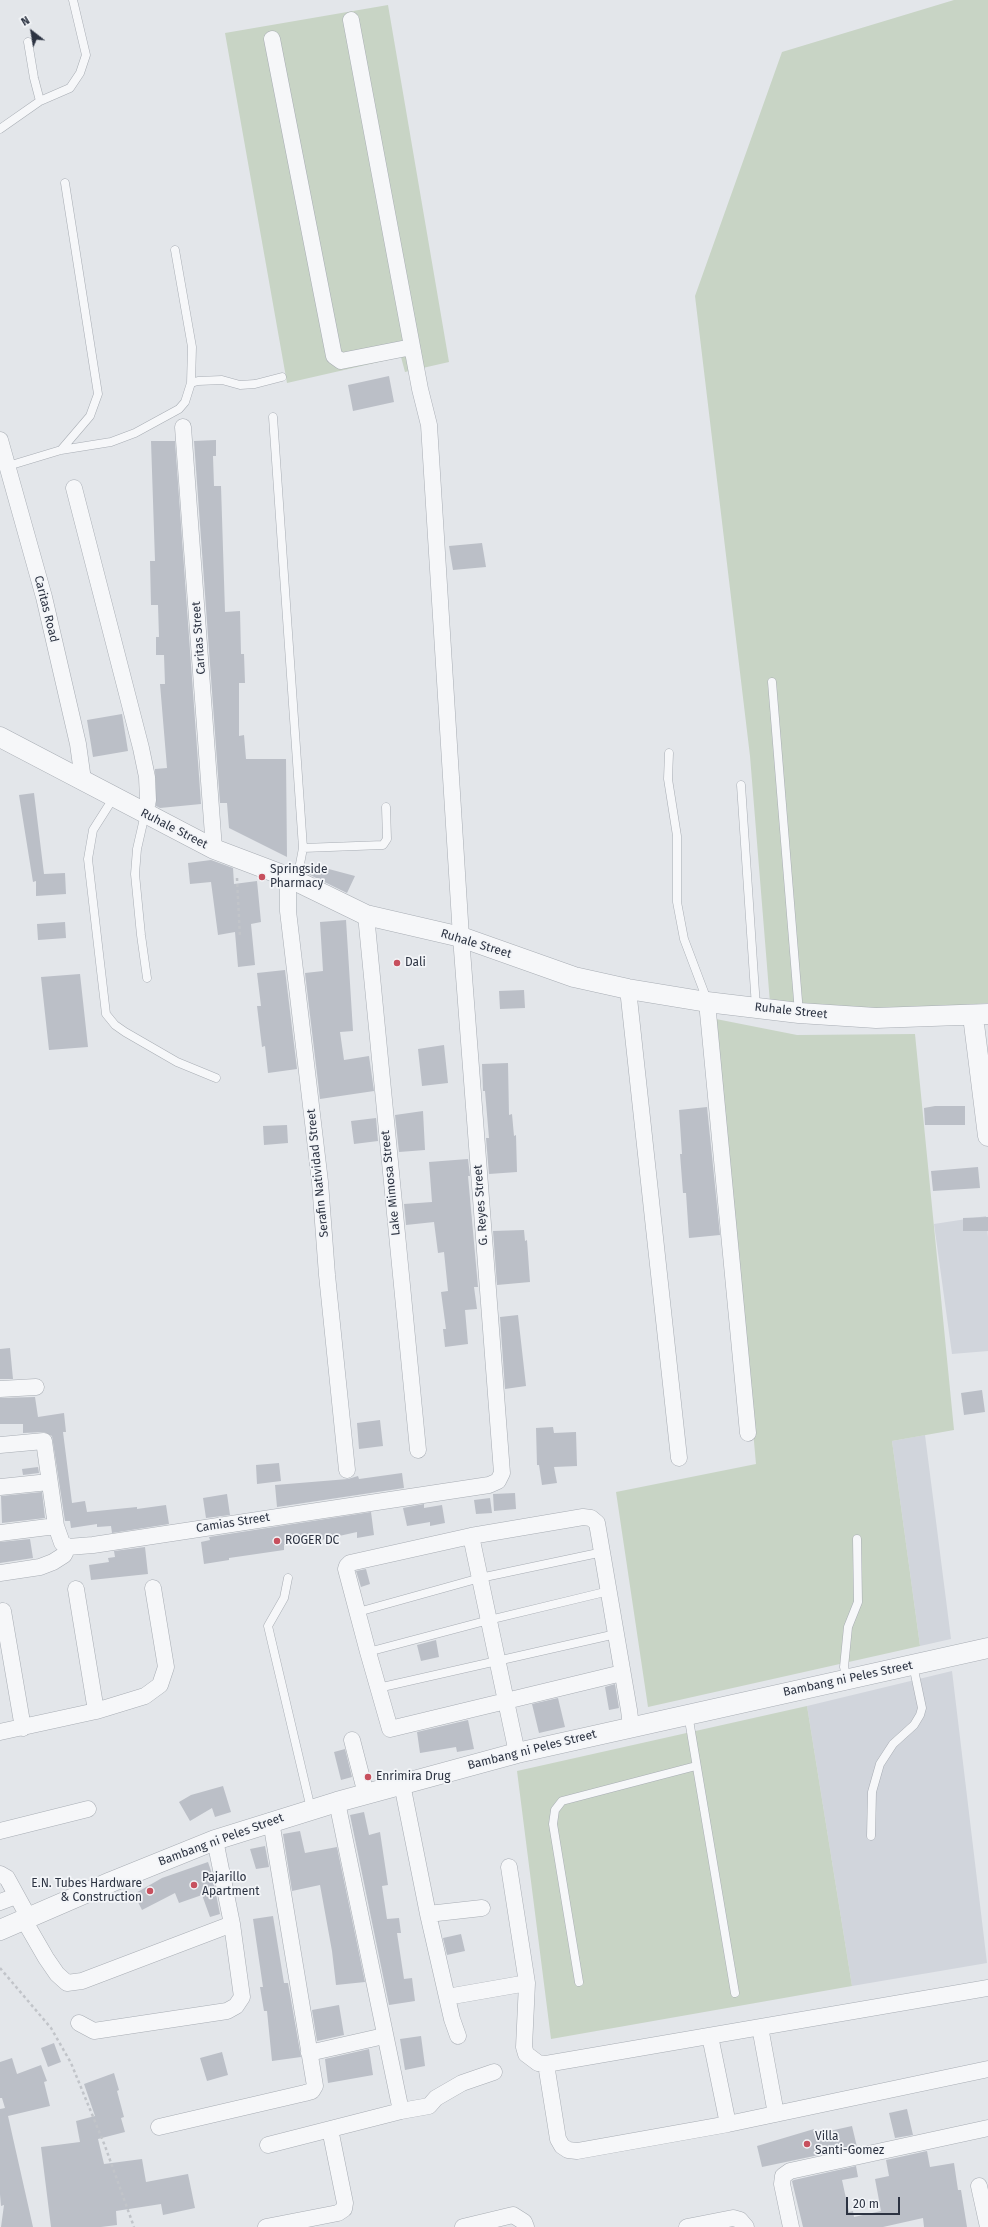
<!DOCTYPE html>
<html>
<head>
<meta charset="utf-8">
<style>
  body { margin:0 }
  #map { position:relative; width:988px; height:2227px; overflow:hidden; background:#e3e6ea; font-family:"Fira Sans",sans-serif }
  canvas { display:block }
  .north { position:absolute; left:12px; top:12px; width:40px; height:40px; -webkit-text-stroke:3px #f3f5f8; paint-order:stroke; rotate:329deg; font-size:11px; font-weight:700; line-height:16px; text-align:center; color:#2c3342 }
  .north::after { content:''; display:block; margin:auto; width:14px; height:18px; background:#2c3342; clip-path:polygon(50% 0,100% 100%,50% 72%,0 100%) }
  .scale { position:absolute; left:846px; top:2197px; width:54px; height:18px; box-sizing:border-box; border:2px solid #2c3342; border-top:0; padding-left:5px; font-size:12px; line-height:14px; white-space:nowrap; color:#2c3342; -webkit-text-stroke:3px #f3f5f8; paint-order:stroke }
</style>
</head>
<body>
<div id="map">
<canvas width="988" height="2227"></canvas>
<div class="north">N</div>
<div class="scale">20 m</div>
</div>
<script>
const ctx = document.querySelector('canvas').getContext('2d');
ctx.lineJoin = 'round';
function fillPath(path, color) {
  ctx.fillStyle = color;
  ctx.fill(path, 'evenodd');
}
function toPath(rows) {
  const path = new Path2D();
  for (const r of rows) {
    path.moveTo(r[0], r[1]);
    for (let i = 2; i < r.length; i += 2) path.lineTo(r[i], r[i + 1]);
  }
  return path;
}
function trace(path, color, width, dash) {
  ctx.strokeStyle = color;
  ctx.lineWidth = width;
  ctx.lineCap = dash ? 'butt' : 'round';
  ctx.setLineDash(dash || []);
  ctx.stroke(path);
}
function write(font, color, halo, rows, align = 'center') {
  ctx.font = font + ' "Fira Sans",sans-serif';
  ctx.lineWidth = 3.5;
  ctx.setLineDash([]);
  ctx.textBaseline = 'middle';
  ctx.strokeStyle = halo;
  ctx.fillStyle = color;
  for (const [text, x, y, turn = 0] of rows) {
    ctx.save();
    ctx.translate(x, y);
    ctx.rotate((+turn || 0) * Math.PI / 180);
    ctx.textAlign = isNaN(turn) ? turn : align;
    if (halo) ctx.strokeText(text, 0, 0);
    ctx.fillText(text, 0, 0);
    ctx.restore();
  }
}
fillPath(toPath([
  [986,1216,988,1237,988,1351,952,1354,934,1224],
  [925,1435,951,1639,920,1646,892,1441],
  [952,1671,987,1963,852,1986,807,1706]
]), '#d1d5dc');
fillPath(toPath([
  [954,0,988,0,988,1003,901,1011,770,1003,750,756,695,296,782,52],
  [388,5,449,362,405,372,401,357,287,383,225,33],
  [716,1019,797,1035,915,1034,954,1430,892,1441,920,1646,648,1707,616,1492,756,1464],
  [807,1706,852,1986,551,2039,517,1771]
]), '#c8d4c5');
fillPath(toPath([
  [389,376,394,402,353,411,348,385],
  [216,440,216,456,213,456,214,486,221,486,225,612,240,611,241,654,244,654,245,683,239,683,239,736,244,735,246,759,286,759,287,857,229,828,227,803,220,803,194,441],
  [151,441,175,441,201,804,160,808,156,806,155,769,167,768,160,684,165,684,164,655,156,655,156,637,159,637,158,605,151,605,150,561,155,561],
  [482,543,486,567,453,570,449,546],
  [122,714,128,751,93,757,87,720],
  [34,793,44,874,65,873,66,894,36,896,36,881,33,882,19,795],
  [211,860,233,868,234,884,257,881,261,922,251,924,255,965,238,967,235,932,218,935,211,882,190,884,188,863],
  [310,864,355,876,347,893,308,874],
  [346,920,353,1031,340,1032,344,1060,369,1056,374,1091,320,1099,305,973,323,971,320,922],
  [65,922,66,938,38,940,37,924],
  [285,970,297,1069,268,1073,265,1046,262,1047,257,1006,261,1006,257,973],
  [80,974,88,1047,49,1050,41,977],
  [524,990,525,1008,500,1009,499,991],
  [444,1045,448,1083,422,1086,418,1049],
  [508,1063,509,1115,512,1114,514,1136,516,1135,517,1172,489,1174,486,1138,489,1138,485,1091,483,1091,482,1064],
  [935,1106,965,1106,965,1125,925,1125,924,1108],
  [707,1107,720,1235,689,1238,686,1193,683,1193,680,1154,682,1154,679,1110],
  [423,1111,425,1150,399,1152,395,1115],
  [376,1118,378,1141,354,1144,351,1121],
  [287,1125,288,1143,264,1145,263,1126],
  [468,1159,470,1176,468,1176,478,1287,474,1287,477,1309,465,1310,468,1344,445,1347,443,1329,446,1329,441,1292,448,1291,444,1252,438,1253,434,1222,406,1225,404,1204,432,1202,429,1162],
  [978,1167,980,1188,933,1191,931,1171],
  [988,1217,988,1231,963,1231,963,1218],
  [524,1230,525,1241,527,1240,530,1282,497,1285,493,1231],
  [518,1315,526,1386,505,1389,500,1317],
  [10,1348,13,1379,0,1379,0,1349],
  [982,1390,985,1412,964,1415,961,1393],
  [35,1397,38,1417,64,1413,66,1432,63,1432,72,1503,85,1501,87,1512,137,1507,137,1509,166,1505,169,1524,112,1533,111,1526,97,1527,97,1524,71,1528,70,1521,65,1521,52,1436,44,1432,23,1433,23,1424,0,1424,0,1398],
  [380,1420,383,1446,359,1449,357,1423],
  [553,1427,554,1433,576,1432,577,1466,554,1467,557,1483,542,1485,539,1465,537,1465,536,1428],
  [279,1463,281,1481,257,1484,256,1465],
  [38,1467,39,1473,23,1475,22,1469],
  [402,1473,404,1488,277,1507,275,1485,348,1479,358,1476,359,1479],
  [42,1492,45,1518,2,1523,1,1496],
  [515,1493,516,1509,494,1511,493,1494],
  [227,1494,230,1515,206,1518,203,1498],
  [490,1498,492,1513,476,1514,474,1500],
  [424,1504,424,1508,442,1505,445,1523,430,1526,430,1522,407,1526,403,1508],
  [371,1512,374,1535,357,1538,357,1532,321,1540,284,1545,284,1550,229,1558,229,1560,204,1564,201,1542,210,1540,209,1537],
  [30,1539,33,1558,0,1563,0,1542],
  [145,1547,148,1574,91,1580,89,1565,109,1562,108,1558,115,1557,114,1551],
  [366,1569,370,1584,361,1587,356,1571],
  [436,1640,439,1657,421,1661,417,1645],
  [615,1684,619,1708,609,1710,605,1687],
  [558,1698,565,1727,539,1733,532,1704],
  [468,1720,474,1749,457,1752,456,1747,420,1753,417,1732],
  [345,1749,352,1777,341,1780,334,1752],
  [223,1786,231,1812,215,1817,212,1808,190,1821,179,1802,191,1795],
  [364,1812,369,1835,380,1832,388,1885,382,1886,387,1919,399,1918,401,1933,397,1933,404,1979,412,1978,415,2001,389,2005,350,1815],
  [300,1831,305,1853,337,1847,365,1982,336,1985,332,1951,320,1885,292,1891,283,1834],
  [265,1846,269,1867,256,1869,250,1849],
  [208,1862,212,1874,220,1914,210,1917,202,1895,179,1903,175,1893,142,1910,134,1894,162,1878],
  [273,1916,284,1983,288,1983,301,2057,272,2061,267,2011,264,2011,260,1987,263,1987,253,1919],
  [461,1934,465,1951,447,1955,443,1938],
  [339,2005,344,2035,317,2041,312,2010],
  [421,2036,425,2066,405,2070,400,2039],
  [54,2043,61,2062,48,2067,41,2048],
  [369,2049,373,2075,328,2083,325,2059],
  [222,2052,228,2075,207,2081,200,2058],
  [12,2058,17,2074,41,2065,47,2081,44,2082,50,2106,8,2116,33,2227,1,2227,4,2205,1,2206,0,2194,0,2109,5,2108,2,2098,0,2098,0,2062],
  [114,2073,119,2090,117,2091,124,2117,121,2118,125,2132,98,2139,104,2164,142,2159,146,2182,188,2174,195,2208,163,2215,161,2204,116,2211,117,2225,101,2227,51,2227,41,2147,80,2142,76,2121,95,2116,84,2084],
  [907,2109,913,2135,895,2138,889,2113],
  [852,2126,857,2147,762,2167,757,2146,814,2129,816,2134],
  [927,2151,930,2167,954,2163,958,2190,961,2190,967,2227,924,2227,923,2218,883,2227,803,2227,792,2181,794,2180,856,2166,858,2177,842,2180,849,2212,853,2211,854,2217,881,2211,875,2179,889,2176,886,2160]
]), '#bbbfc7');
const service = toPath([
  [40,101,70,88,80,73,86,55,73,0],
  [0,129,40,101,34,78,28,42],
  [175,250,192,347,191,383],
  [273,417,303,848,297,880],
  [61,450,90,416,98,394,65,183],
  [8,466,61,450,111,442,135,433,179,409,185,402,191,383,198,381,222,380,240,385,255,384,282,377],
  [772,682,799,1013],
  [669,753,668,779,677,836,677,902,684,939,707,1000],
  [741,785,756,1007],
  [114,797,93,830,88,859,106,1014,115,1025,125,1032,177,1062,216,1078],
  [145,814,137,849,135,874,141,935,147,978],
  [303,848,383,845,387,839,386,807],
  [288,1578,284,1598,268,1626,311,1809],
  [358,1612,480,1578,603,1552],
  [368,1652,489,1620,609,1591],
  [847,1679,844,1667,848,1627,858,1602,857,1539],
  [378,1688,616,1634],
  [688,1714,735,1993],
  [871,1836,872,1792,880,1764,893,1744,914,1725,920,1715,922,1708,913,1665],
  [579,1982,553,1824,555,1810,562,1801,696,1766]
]);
const minor = toPath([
  [272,39,334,356,341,361,412,347],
  [183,427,214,849],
  [0,440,44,597,78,744,83,780],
  [74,488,141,748,147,777,148,800,145,814],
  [288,877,288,911,320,1182,327,1275,347,1470],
  [366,915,418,1450],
  [628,989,679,1458],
  [707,1002,748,1433],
  [0,1389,36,1387],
  [0,1445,44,1441,56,1526,62,1543,68,1547,93,1545,489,1485,498,1481,502,1473,461,937,429,425,420,389,351,20],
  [0,1487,49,1482],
  [0,1533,56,1526],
  [471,1536,517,1753],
  [0,1573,40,1567,53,1562,64,1555,68,1547],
  [76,1589,96,1711],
  [3,1611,23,1728],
  [622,1673,390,1729,368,1652,346,1569,347,1566,350,1563,471,1536,583,1517,591,1518,597,1523,629,1710,631,1726],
  [0,1732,96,1711,145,1696,160,1685,166,1667,153,1588],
  [352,1740,366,1794],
  [402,1784,428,1914,452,2019,458,2036],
  [337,1802,401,2111],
  [0,1831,88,1809],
  [509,1867,527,1983,524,2047,526,2054,538,2063,546,2064,988,1988],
  [0,1874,7,1878,29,1918],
  [0,1902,16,1896],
  [428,1914,482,1908],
  [24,1920,46,1958,57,1974,67,1983,82,1981,232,1924],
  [447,1997,527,1983],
  [79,2023,94,2031,227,2011,236,2006,242,1997,232,1924,215,1840],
  [760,2027,776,2114],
  [710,2036,728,2124],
  [309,2053,384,2036],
  [546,2064,558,2139,562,2146,568,2150,577,2151,728,2124,988,2069],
  [159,2127,305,2093,312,2091,315,2086,271,1821],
  [268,2145,401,2111,429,2106,436,2098,462,2083,494,2072],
  [979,2186,988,2227],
  [266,2227,338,2213,344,2209,345,2203,330,2129],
  [463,2227,513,2215,524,2222,526,2227],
  [687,2227,733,2218,740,2220,746,2227],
  [791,2227,782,2184,783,2176,790,2171,988,2128]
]);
const tertiary = toPath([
  [0,737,214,849,288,877,366,915,461,937,574,977,628,989,707,1002,799,1013,876,1018,988,1014],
  [973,1016,988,1136],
  [0,1930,111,1882,215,1840,337,1802,517,1753,988,1648]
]);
trace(service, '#a8adb4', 9);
trace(minor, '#a8adb4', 17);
trace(tertiary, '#a8adb4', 21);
trace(toPath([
  [237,878,240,937],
  [0,1968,51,2028,71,2063,105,2146,134,2227]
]), '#c1c4c9', 2.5, [3, 3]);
trace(service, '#f6f7f9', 8);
trace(minor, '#f6f7f9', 16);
trace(tertiary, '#f6f7f9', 20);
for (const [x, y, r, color] of [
  [262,877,4,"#c7505e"],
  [397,963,4,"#c7505e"],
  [277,1541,4,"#c7505e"],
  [368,1777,4,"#c7505e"],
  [194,1885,4,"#c7505e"],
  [150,1891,4,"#c7505e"],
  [807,2144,4,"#c7505e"]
]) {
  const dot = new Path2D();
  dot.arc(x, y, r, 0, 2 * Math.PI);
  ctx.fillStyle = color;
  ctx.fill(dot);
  trace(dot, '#f3f5f8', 1.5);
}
write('12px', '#2c3342', '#f3f5f8', [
  ["Caritas Road",46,609,76],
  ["Caritas Street",199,638,-94],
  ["Ruhale Street",174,829,27],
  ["Ruhale Street",476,944,17],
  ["Ruhale Street",791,1011,6],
  ["Serafin Natividad Street",318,1173,-96],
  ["Lake Mimosa Street",391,1183,-96],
  ["G. Reyes Street",481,1205,-94],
  ["Camias Street",233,1523,-9],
  ["Bambang ni Peles Street",848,1679,-12],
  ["Bambang ni Peles Street",532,1750,-14],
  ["Bambang ni Peles Street",221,1840,-20]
]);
write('12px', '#2c3342', '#f3f5f8', [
  ["Springside",270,870],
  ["Pharmacy",270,884],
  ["Dali",405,963],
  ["ROGER DC",285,1541],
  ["Enrimira Drug",376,1777],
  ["Pajarillo",202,1878],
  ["Apartment",202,1892],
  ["E.N. Tubes Hardware",142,1884,"right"],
  ["& Construction",142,1898,"right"],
  ["Villa",815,2137],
  ["Santi-Gomez",815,2151]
], 'left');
</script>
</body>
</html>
